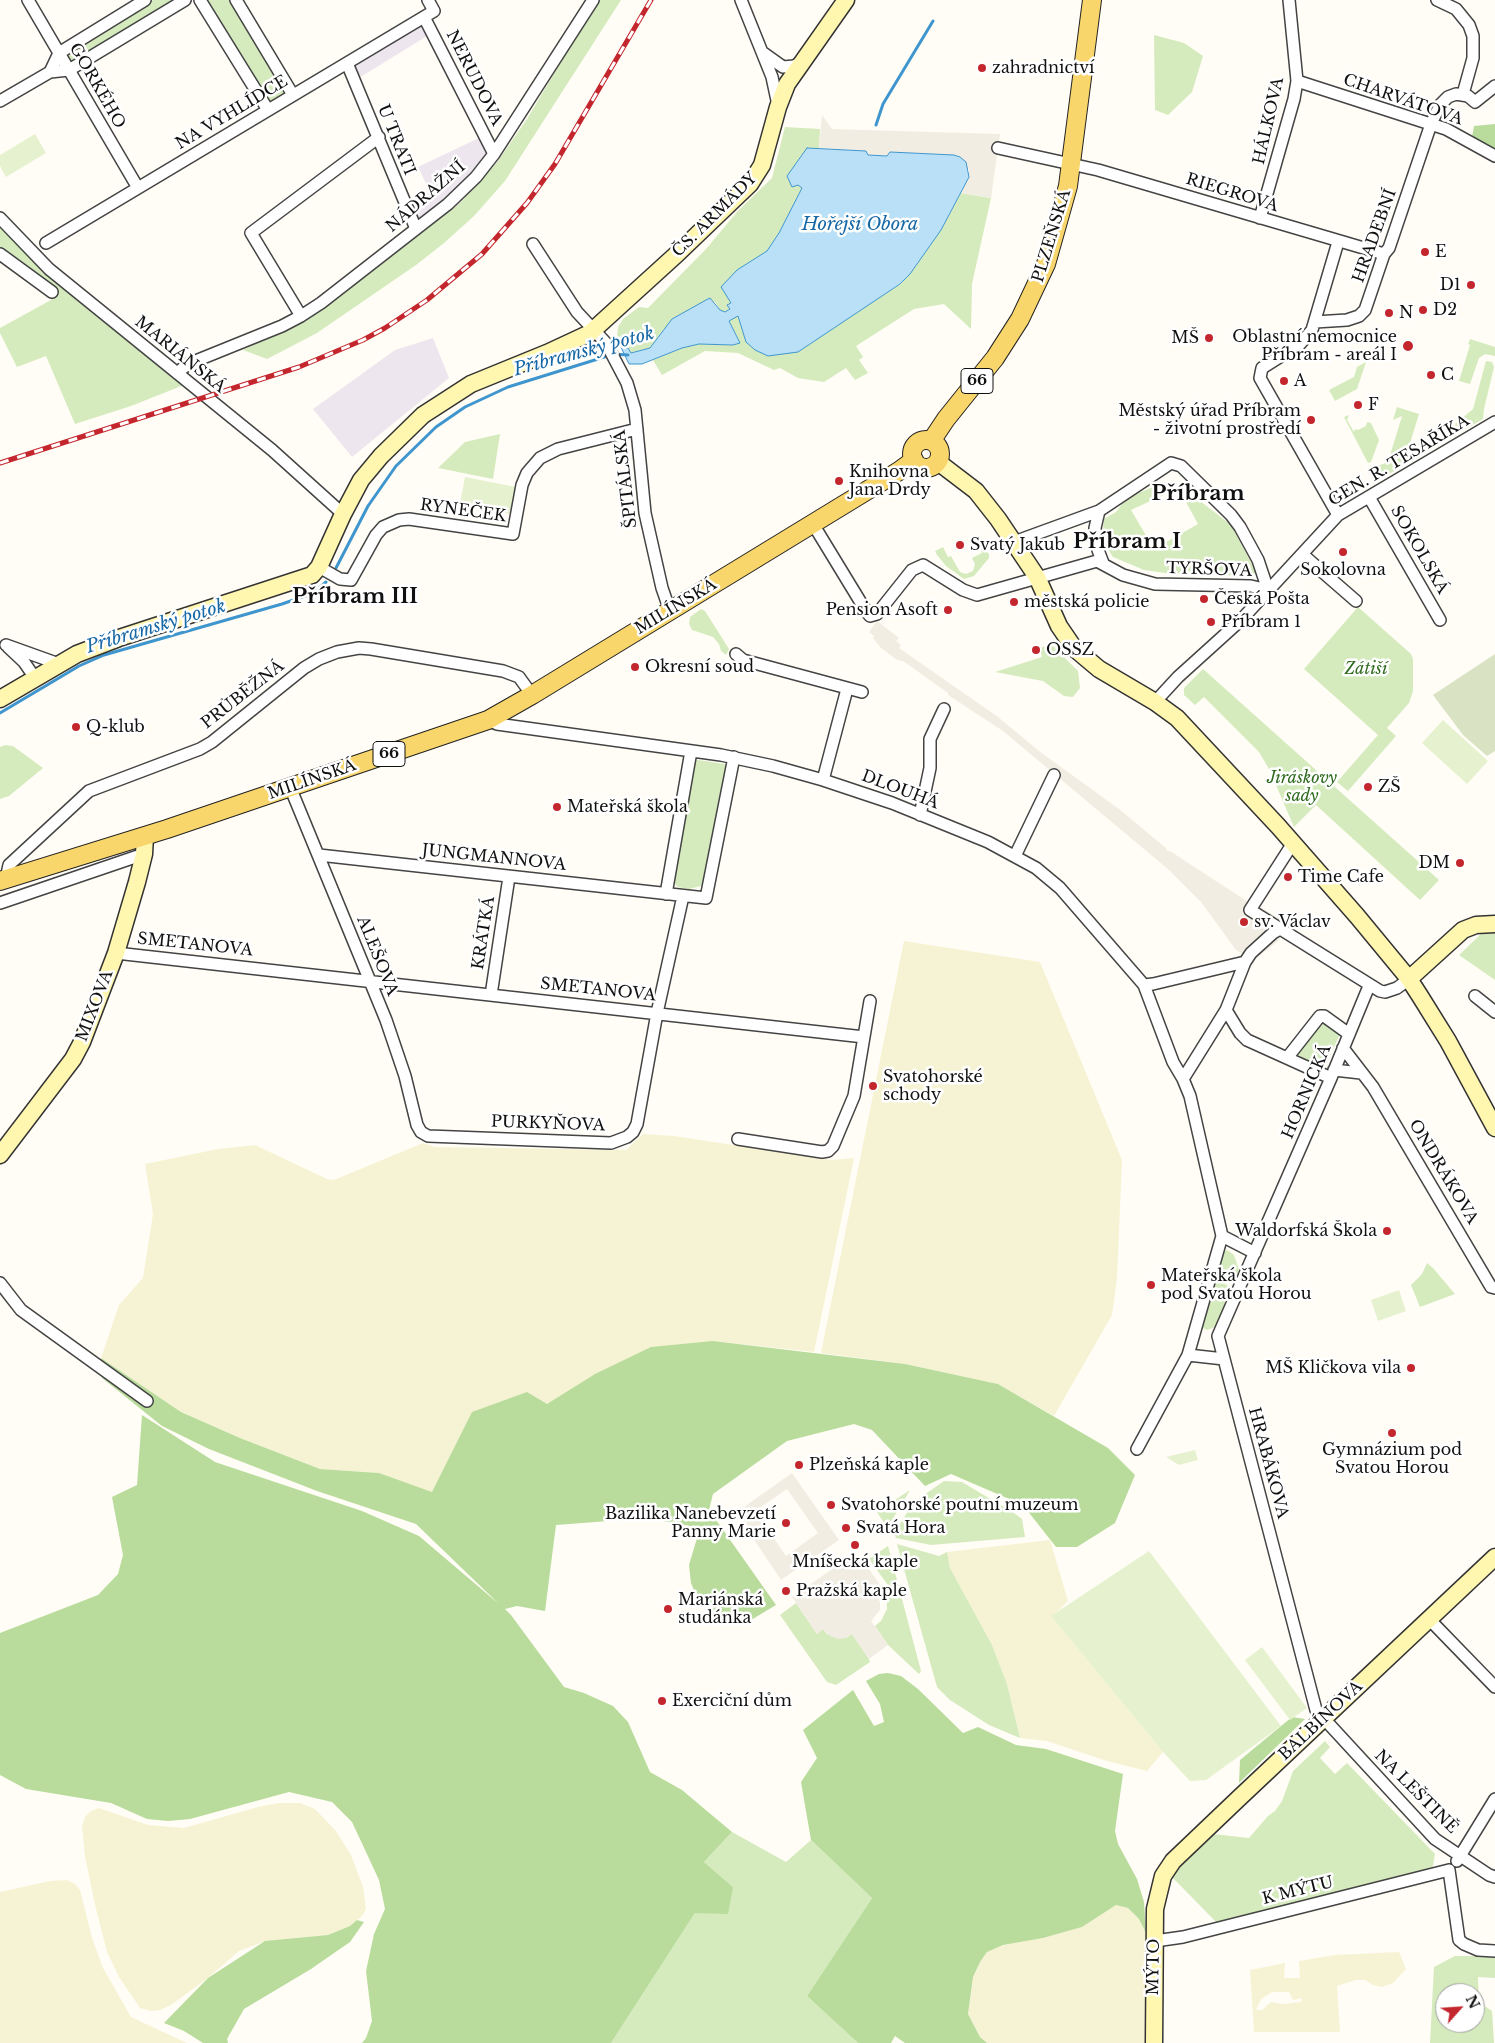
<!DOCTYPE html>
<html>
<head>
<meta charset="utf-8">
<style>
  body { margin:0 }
  #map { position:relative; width:1495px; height:2043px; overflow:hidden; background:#fffdf5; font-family:"Libre Baskerville",serif }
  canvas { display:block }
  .north { position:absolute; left:1435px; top:1983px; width:50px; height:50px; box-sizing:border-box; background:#fff; border:1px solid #a0a0a0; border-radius:50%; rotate:64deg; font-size:14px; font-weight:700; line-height:20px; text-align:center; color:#111 }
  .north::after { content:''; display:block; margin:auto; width:18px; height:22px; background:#c4262e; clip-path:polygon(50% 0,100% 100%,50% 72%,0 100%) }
</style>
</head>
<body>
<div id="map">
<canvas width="1495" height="2043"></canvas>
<div class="north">N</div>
</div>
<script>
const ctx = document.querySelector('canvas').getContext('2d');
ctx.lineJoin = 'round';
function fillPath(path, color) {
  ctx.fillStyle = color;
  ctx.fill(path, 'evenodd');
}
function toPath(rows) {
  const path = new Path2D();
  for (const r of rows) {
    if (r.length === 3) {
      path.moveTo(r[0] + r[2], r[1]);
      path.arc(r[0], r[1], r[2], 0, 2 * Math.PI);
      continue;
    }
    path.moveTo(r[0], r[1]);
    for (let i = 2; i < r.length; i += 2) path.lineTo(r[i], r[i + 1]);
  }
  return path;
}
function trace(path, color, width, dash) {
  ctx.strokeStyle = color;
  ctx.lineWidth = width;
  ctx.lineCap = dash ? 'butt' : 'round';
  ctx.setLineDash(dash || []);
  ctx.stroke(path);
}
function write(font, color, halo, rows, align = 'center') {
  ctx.font = font + ' "Libre Baskerville",serif';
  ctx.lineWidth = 5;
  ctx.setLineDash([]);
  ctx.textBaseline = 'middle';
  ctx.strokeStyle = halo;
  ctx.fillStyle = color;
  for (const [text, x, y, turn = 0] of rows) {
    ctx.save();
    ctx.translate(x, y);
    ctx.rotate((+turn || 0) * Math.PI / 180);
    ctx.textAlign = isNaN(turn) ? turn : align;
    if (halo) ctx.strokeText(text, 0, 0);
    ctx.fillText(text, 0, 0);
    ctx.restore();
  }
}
fillPath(toPath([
  [424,17,432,33,354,81,346,62],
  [485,135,495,157,417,233,405,204,430,192,418,167],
  [433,338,449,378,352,457,313,409,395,350]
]), '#eee6ef');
fillPath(toPath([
  [904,941,1040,962,1122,1160,1117,1278,1112,1315,1054,1416,998,1384,905,1364,821,1353],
  [643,1134,674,1136,832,1160,854,1158,814,1352,713,1341,547,1404,472,1412,433,1493,379,1473,320,1469,240,1438,181,1412,101,1358,119,1305,143,1278,153,1214,145,1164,218,1149,255,1145,327,1179,334,1180,423,1143,435,1147,626,1150],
  [1050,1540,1068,1601,1052,1617,1163,1752,1147,1771,1107,1761,1047,1741,1020,1738,1007,1684,992,1645,950,1568,947,1552],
  [279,1803,300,1803,315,1809,336,1831,351,1855,363,1887,366,1909,362,1916,350,1926,328,1935,263,1942,239,1951,208,1978,171,2005,160,2010,151,2011,140,2008,119,1977,107,1952,96,1909,85,1857,82,1826,85,1817,91,1811,99,1808,148,1825,184,1828,258,1807],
  [67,1880,75,1884,80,1890,92,1938,103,1968,131,2017,187,2043,0,2043,0,1892,50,1881],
  [1116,1905,1128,1908,1139,1919,1146,1933,1147,1964,1146,2043,987,2043,980,2037,968,2014,973,1977,980,1962,987,1952,1003,1945,1043,1938,1082,1927],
  [1399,1952,1406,1969,1393,1983,1382,1987,1373,1985,1365,1980,1356,1980,1337,1986,1340,2032,1254,2032,1250,1970,1285,1963,1284,1978,1300,1978,1299,1961,1335,1955],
  [1272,1992,1289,1992,1293,2000,1302,1998,1301,2002,1282,2004,1271,2002,1262,2010,1256,2010,1261,1999]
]), '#f6f3d4');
fillPath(toPath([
  [153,0,175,0,68,66,62,55],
  [203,0,231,0,287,92,266,104],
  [598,0,621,0,505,181,474,216,444,243,416,265,317,333,267,359,243,350,304,321,460,203,498,161,527,119],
  [1154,35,1184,43,1203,56,1192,92,1168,115,1155,110],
  [785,127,820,129,819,148,807,148,798,185,802,188,779,233,767,251,737,270,730,309,725,312,720,310,715,302,663,330,650,348,630,353,628,348,624,348,619,343,617,337,618,327,623,319,639,307,648,308,706,249,737,212,772,178],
  [961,193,991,198,972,284,971,329,944,304,914,309,856,346,863,357,859,360,868,373,855,380,846,368,824,382,798,378,780,368,774,370,738,353,705,351,662,375,653,360,682,348,699,344,733,345,740,342,729,321,738,316,746,341,809,345,834,326,901,284,910,274,941,230],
  [0,218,49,269,189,383,131,406,75,424,46,356,17,367,0,333,0,328,51,300,53,295,0,254],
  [1470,339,1495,347,1495,356,1485,354,1479,358,1470,384,1459,381,1470,345,1468,344],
  [1486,361,1492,362,1494,367,1484,409,1483,419,1459,433,1455,424,1473,409],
  [1366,362,1357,389,1335,401,1329,390,1354,377,1357,367],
  [1397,407,1419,414,1403,466,1380,479,1376,472,1378,466,1388,462,1402,416,1393,420],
  [1349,415,1347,420,1354,432,1355,429,1358,430,1366,426,1367,422,1371,423,1379,440,1371,462,1368,463,1344,417],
  [500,434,493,479,438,468,465,442],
  [1165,482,1170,492,1131,510,1154,549,1198,524,1186,502,1195,497,1231,525,1255,570,1255,574,1248,576,1165,573,1144,570,1113,557,1102,540,1104,519,1116,512,1122,504,1136,494],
  [943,547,948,557,951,556,960,572,966,574,973,571,975,564,972,558,982,553,981,551,986,551,989,554,989,558,974,576,964,579,946,566,937,555,935,551],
  [1358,607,1411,654,1413,659,1413,691,1409,703,1387,728,1396,736,1348,791,1337,782,1378,735,1304,669],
  [701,609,705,611,729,649,726,655,721,651,719,644,713,637,692,630,689,624,690,617],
  [1051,644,1078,671,1080,688,1073,697,1064,696,1043,681,995,672,1042,657,1040,648],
  [1203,669,1439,880,1420,900,1316,805,1294,827,1269,769,1259,752,1204,697,1195,705,1184,695,1184,688],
  [5,745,13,746,43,768,9,796,0,799,0,747],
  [691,759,732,765,705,880,701,886,689,889,678,887,673,882],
  [1495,931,1495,980,1459,955,1482,933],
  [1321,1019,1340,1034,1324,1069,1296,1054],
  [1227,1250,1234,1255,1239,1270,1236,1279,1233,1281,1222,1275,1216,1261,1220,1253],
  [1427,1263,1433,1268,1455,1294,1420,1307,1411,1285,1422,1274],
  [1218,1281,1229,1286,1231,1292,1215,1327,1207,1330,1203,1328,1201,1323,1212,1284],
  [944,1481,962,1482,1014,1513,1022,1519,1025,1537,931,1545,896,1538,894,1533,914,1502],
  [910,1490,889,1525,886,1526,877,1512],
  [897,1544,939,1556,947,1552,950,1568,992,1645,1007,1684,1020,1738,989,1725,950,1700,937,1687],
  [888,1546,921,1671,919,1674,888,1645,875,1626,881,1621,887,1609,886,1592,890,1588,869,1559],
  [796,1603,817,1634,823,1629,827,1634,846,1638,852,1634,869,1659,870,1662,836,1685,827,1682,780,1615],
  [1325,1741,1330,1747,1320,1758,1335,1774,1347,1763,1435,1854,1432,1871,1405,1875,1244,1916,1243,1919,1218,1924,1171,1876,1178,1866,1213,1834,1249,1838,1268,1816,1275,1811,1282,1801,1293,1771],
  [732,1832,786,1862,811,1840,872,1898,807,1996,858,2043,611,2043,695,1913,733,1887,704,1862],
  [1455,1956,1495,1956,1495,1978,1478,1977,1479,2002,1492,2011,1494,2043,1430,2043,1434,1967],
  [1445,1993,1475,1993,1475,2023,1445,2023]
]), '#d5ebbd');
fillPath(toPath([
  [1495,124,1495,152,1472,137,1474,126],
  [713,1341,905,1364,998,1384,1108,1448,1135,1475,1115,1523,1077,1547,1056,1547,1023,1505,951,1474,925,1486,872,1430,854,1424,787,1441,713,1494,709,1510,776,1605,751,1620,734,1618,700,1605,691,1583,689,1565,700,1528,648,1518,556,1525,545,1611,517,1606,505,1609,511,1615,564,1687,584,1693,613,1706,628,1722,650,1772,682,1790,732,1832,704,1862,733,1887,728,1914,695,1913,611,2043,362,2043,366,2038,372,2021,366,1971,374,1934,385,1909,379,1880,352,1822,332,1802,289,1792,190,1819,168,1821,147,1819,111,1803,26,1789,0,1775,0,1633,98,1595,118,1574,123,1555,112,1497,137,1485,142,1415,215,1462,362,1511,419,1536,499,1604,416,1524,317,1491,209,1449,162,1426,102,1378,101,1358,181,1412,240,1438,320,1469,379,1473,432,1492,472,1412,527,1392,547,1404,595,1374,651,1347],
  [888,1673,901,1676,918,1689,963,1733,978,1727,1016,1745,1046,1749,1123,1774,1115,1831,1118,1844,1137,1879,1144,1902,1146,1933,1139,1919,1128,1908,1116,1905,1082,1927,1043,1938,1003,1945,987,1952,980,1962,973,1977,968,2014,980,2037,987,2043,905,2043,895,2036,891,2043,858,2043,807,1996,872,1898,811,1840,801,1782,817,1758,803,1730,853,1690,874,1726,884,1722,880,1704,866,1681,879,1674],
  [1292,1717,1305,1719,1239,1783,1240,1760],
  [357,1920,364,1922,350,1942,311,1969,244,2009,227,2039,228,2043,203,2043,184,2031,164,2023,208,1978,265,1941,328,1935,350,1926]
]), '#b9dc9c');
fillPath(toPath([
  [1495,654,1495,751,1487,756,1463,735,1433,695]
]), '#d9e3c4');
fillPath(toPath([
  [35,134,46,153,6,177,0,166,0,155],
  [465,477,516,487,511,514,460,504],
  [1443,720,1488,761,1467,784,1422,743],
  [1399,1290,1406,1311,1378,1321,1371,1300],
  [1195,1450,1198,1460,1179,1465,1166,1457],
  [1149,1551,1281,1726,1206,1780,1190,1781,1163,1752,1051,1616],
  [1262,1647,1307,1708,1290,1720,1245,1660]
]), '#e6f2cf');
fillPath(toPath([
  [822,115,832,129,1000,134,991,198,961,193,969,177,969,169,948,155,890,152,887,156,868,155,865,151,819,148],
  [877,621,899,638,896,641,901,645,899,648,998,717,1039,751,1119,809,1166,848,1167,851,1170,851,1245,900,1259,906,1287,924,1279,940,1254,960,1236,950,1201,902,1169,870,1003,731,948,695,948,693,903,661,897,660,881,648,873,638,874,636,869,632],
  [792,1473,839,1540,781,1580,739,1517,744,1507],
  [787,1489,818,1533,786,1556,755,1511],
  [854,1554,859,1561,862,1559,883,1589,876,1594,880,1602,880,1610,871,1621,888,1645,869,1659,852,1634,846,1638,838,1639,830,1636,823,1629,817,1634,792,1597]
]), '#f1ede2');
const water = toPath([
  [807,148,866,151,868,155,887,156,890,152,954,155,960,157,966,162,969,177,941,230,910,274,900,284,798,352,768,356,755,350,746,342,738,316,729,321,740,343,733,345,699,344,682,348,642,364,629,364,619,343,624,348,628,348,631,353,650,348,672,319,706,300,710,298,720,310,725,312,730,309,727,305,731,303,721,287,737,270,767,251,779,233,802,188,798,185,792,187,787,176,807,148]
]);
fillPath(water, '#b9e0f7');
trace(water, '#3f96cf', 1);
trace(toPath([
  [876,125,883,104,933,21],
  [336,568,368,506,396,466,436,427,465,407,508,387,614,354,628,355],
  [0,713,79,666,104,655,282,604,308,595,318,589,326,582]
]), '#3f96cf', 3);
const street = toPath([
  [28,0,138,188],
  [200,0,268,110],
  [236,0,293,95],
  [741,0,772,77,778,105],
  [1437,0,1456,9,1469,25,1473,36,1473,58,1463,94],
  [424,17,494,154],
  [762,52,783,67,794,66,802,62],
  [347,63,416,229],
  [50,72,59,53,145,0],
  [1297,81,1446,129,1495,156],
  [0,101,50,72,69,70,185,0],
  [998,148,1098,170,1384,254],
  [0,218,49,269,272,450,343,514],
  [1260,218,1294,99,1297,81,1289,0],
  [1338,242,1312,330,1300,344,1262,368,1260,378,1338,515],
  [46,243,434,11,428,0],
  [533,244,577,312,606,343,627,383,635,410,645,513,662,588,670,611],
  [0,254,52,292],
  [301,316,251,233,379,137],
  [1315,322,1347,320,1359,316,1365,310,1384,254,1389,248,1431,124,1440,105,1448,97,1456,94,1468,96,1475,102,1495,86],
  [177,373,188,364,282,326,301,316,321,303,448,204,476,177,494,154,593,0],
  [1369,497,1440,620],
  [813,524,866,611,870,616,877,614,912,570,923,565,963,590,977,595,1097,561,1123,575,1155,584,1251,586,1268,590],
  [1014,542,1099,511],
  [1302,554,1356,601],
  [1103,563,1098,550,1095,528,1099,511,1171,463,1181,466,1231,515,1240,527,1258,560,1268,590],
  [319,567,340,579,351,580,376,535,383,527,399,520,409,519,513,534,522,485,527,473,540,458,558,449,637,429],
  [6,645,59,664],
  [8,647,24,662,35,678],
  [736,654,743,660,862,692],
  [1155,702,1178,677,1241,620,1338,515,1495,422],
  [488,720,497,724,721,755,773,766,823,780,892,803,988,842,1036,868,1060,888,1144,985,1173,1062,1183,1079,1190,1096,1222,1236,1188,1355,1137,1449],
  [823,780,847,689],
  [290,787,386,1020,405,1076,417,1125,421,1132,428,1136,611,1143,627,1137,633,1132,637,1124,657,1013,683,896],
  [920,815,930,768,930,739,944,709],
  [1293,843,1250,910,1380,991,1385,992,1397,988,1409,979],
  [319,855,706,898,734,757],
  [1015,856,1054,775],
  [6,879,9,865,89,791,200,749,212,742,304,668,319,659,337,652,359,648,371,649,503,671,519,677,532,695],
  [666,894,691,751],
  [0,903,144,854],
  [116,953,864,1037],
  [1144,985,1153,984,1245,962],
  [1369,986,1331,1078,1218,1336,1316,1710,1435,1839,1489,1875,1495,1877],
  [491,995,509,877],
  [1475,996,1495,1012],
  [1226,1010,1240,1033,1247,1040,1331,1078],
  [1343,1048,1373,1087,1491,1287,1495,1288],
  [1287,1058,1320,1016,1324,1016,1349,1034],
  [1334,1070,1361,1073],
  [1183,1079,1226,1010,1245,962,1251,953,1273,933,1280,929],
  [738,1139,822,1152,828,1151,833,1146,854,1096,870,1001],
  [1222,1236,1255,1253],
  [0,1283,21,1310,147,1401],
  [1188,1355,1224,1359],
  [1429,1619,1495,1687],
  [1457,1861,1495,1799],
  [1449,1870,1459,1940,1464,1944,1478,1950,1495,1951],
  [1155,1941,1183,1937,1449,1870]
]);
const secondary = toPath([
  [938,462,976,491,998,519,1037,577,1059,626,1074,648,1099,669,1155,702,1177,718,1278,826,1357,916,1409,979,1420,996,1448,1041,1495,1128],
  [0,699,77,654,119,638,312,575,319,567,343,514,361,480,381,456,423,415,471,384,547,353,590,333,678,253,750,184,762,165,778,107,787,84,846,0],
  [1409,979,1463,930,1476,925,1495,924],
  [0,1155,73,1059,82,1042,116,953,137,882,144,854,145,836],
  [1154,2043,1155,1909,1163,1876,1173,1861,1237,1800,1495,1557]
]);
const primary = toPath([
  [926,454,14],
  [932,440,946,419,995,358,1020,319,1046,264,1068,186,1092,0],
  [0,881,167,829,488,720,532,695,899,471,914,460]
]);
trace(street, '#444', 14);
trace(secondary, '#333', 19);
trace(primary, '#222', 20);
trace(street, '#fff', 11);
trace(secondary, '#fff6b0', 16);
trace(primary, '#f9d66b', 18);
const rail = toPath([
  [0,463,299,367,363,340,385,328,427,300,482,254,527,203,555,164,651,0]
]);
trace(rail, '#c4262e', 5);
trace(rail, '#fff', 3, [9]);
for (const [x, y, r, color] of [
  [982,68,5,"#c4262e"],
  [1425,252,5,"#c4262e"],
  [1471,285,5,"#c4262e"],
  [1423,310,5,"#c4262e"],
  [1389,313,5,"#c4262e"],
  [1209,338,5,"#c4262e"],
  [1408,346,6,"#c4262e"],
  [1431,375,5,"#c4262e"],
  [1284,381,5,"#c4262e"],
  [1358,405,5,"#c4262e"],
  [1311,420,5,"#c4262e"],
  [839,481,5,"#c4262e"],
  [960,545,5,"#c4262e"],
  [1343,552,5,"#c4262e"],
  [1204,599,5,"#c4262e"],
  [1014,602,5,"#c4262e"],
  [948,610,5,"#c4262e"],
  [1211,622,5,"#c4262e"],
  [1036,650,5,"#c4262e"],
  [635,667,5,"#c4262e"],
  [76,727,5,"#c4262e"],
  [1368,787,5,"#c4262e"],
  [557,807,5,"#c4262e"],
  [1460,863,5,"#c4262e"],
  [1288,877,5,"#c4262e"],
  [1244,922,5,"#c4262e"],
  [873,1086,5,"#c4262e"],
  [1387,1231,5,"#c4262e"],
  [1151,1285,5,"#c4262e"],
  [1411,1368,5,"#c4262e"],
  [1392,1433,5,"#c4262e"],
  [799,1465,5,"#c4262e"],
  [831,1505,5,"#c4262e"],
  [786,1523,5,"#c4262e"],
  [846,1528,5,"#c4262e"],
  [855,1545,5,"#c4262e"],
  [786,1591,5,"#c4262e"],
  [668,1609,5,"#c4262e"],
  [662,1701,5,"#c4262e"]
]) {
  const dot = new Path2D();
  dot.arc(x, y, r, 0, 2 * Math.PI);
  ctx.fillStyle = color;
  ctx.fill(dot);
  trace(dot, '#fff', 2);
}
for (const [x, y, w] of [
  [977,381,32],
  [389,754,32]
]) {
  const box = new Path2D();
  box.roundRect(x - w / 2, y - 12.5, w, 25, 4);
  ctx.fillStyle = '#fff';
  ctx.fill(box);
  trace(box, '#111', 1);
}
write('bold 15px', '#111', null, [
  ["66",977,381],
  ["66",389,754]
]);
write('16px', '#111', '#fff', [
  ["zahradnictví",992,68],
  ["E",1435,252],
  ["D1",1461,285,"right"],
  ["D2",1433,310],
  ["N",1399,313],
  ["Oblastní nemocnice",1397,337,"right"],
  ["Příbram - areál I",1397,355,"right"],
  ["MŠ",1199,338,"right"],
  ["C",1441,375],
  ["A",1294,381],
  ["F",1368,405],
  ["Městský úřad Příbram",1301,411,"right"],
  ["- životní prostředí",1301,429,"right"],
  ["Knihovna",849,472],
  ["Jana Drdy",849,490],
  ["Svatý Jakub",970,545],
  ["Sokolovna",1343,570,"center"],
  ["Česká Pošta",1214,599],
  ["městská policie",1024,602],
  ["Pension Asoft",938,610,"right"],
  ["Příbram 1",1221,622],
  ["OSSZ",1046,650],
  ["Okresní soud",645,667],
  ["Q-klub",86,727],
  ["ZŠ",1378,787],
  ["Mateřská škola",567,807],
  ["DM",1450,863,"right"],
  ["Time Cafe",1298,877],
  ["sv. Václav",1254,922],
  ["Svatohorské",883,1077],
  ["schody",883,1095],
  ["Waldorfská Škola",1377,1231,"right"],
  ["Mateřská škola",1161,1276],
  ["pod Svatou Horou",1161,1294],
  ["MŠ Kličkova vila",1401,1368,"right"],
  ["Gymnázium pod",1392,1450,"center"],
  ["Svatou Horou",1392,1468,"center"],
  ["Plzeňská kaple",809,1465],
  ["Svatohorské poutní muzeum",841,1505],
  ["Bazilika Nanebevzetí",776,1514,"right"],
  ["Panny Marie",776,1532,"right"],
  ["Svatá Hora",856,1528],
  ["Mníšecká kaple",855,1562,"center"],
  ["Pražská kaple",796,1591],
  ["Mariánská",678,1600],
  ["studánka",678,1618],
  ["Exerciční dům",672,1701]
], 'left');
write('16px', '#111', '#fff', [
  ["NERUDOVA",474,78,63],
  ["GORKÉHO",97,86,60],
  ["CHARVÁTOVA",1403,100,19],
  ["NA VYHLÍDCE",232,113,-31],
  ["HÁLKOVA",1269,121,-77],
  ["U TRATI",396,140,68],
  ["RIEGROVA",1232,193,17],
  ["NÁDRAŽNÍ",426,197,-41],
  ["ČS. ARMÁDY",715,215,-45],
  ["PLZEŇSKÁ",1052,236,-73],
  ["HRADEBNÍ",1375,236,-70],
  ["MARIÁNSKÁ",180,355,39],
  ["GEN. R. TESAŘÍKA",1399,461,-31],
  ["ŠPITÁLSKÁ",626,479,-97],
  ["RYNEČEK",463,511,8],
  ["SOKOLSKÁ",1419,550,60],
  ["TYRŠOVA",1209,570,2],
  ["MILÍNSKÁ",676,607,-31],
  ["PRŮBĚŽNÁ",243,695,-38],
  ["MILÍNSKÁ",312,780,-19],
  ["DLOUHÁ",900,790,21],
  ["JUNGMANNOVA",494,858,6],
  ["KRÁTKÁ",484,933,-81],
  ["SMETANOVA",195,945,6],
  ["ALEŠOVA",377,956,68],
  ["SMETANOVA",598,990,6],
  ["MIXOVA",95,1006,-69],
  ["HORNICKÁ",1307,1092,-67],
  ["PURKYŇOVA",548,1124,2],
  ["ONDRÁKOVA",1443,1172,59],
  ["HRABÁKOVA",1268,1463,75],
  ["BALBÍNOVA",1321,1721,-43],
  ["NA LEŠTINĚ",1416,1792,45],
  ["K MÝTU",1298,1891,-14],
  ["MÝTO",1154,1967,-89]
]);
write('italic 16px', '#2f6b1f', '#fff', [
  ["Zátiší",1366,669],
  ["Jiráskovy",1302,778],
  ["sady",1302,796]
]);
write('italic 18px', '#1768a6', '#fff', [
  ["Hořejší Obora",860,225],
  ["Příbramský potok",584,352,-15],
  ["Příbramský potok",156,627,-17]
]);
write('bold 21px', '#111', '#fff', [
  ["Příbram",1198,494],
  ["Příbram I",1127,542],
  ["Příbram III",355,597]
]);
</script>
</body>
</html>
